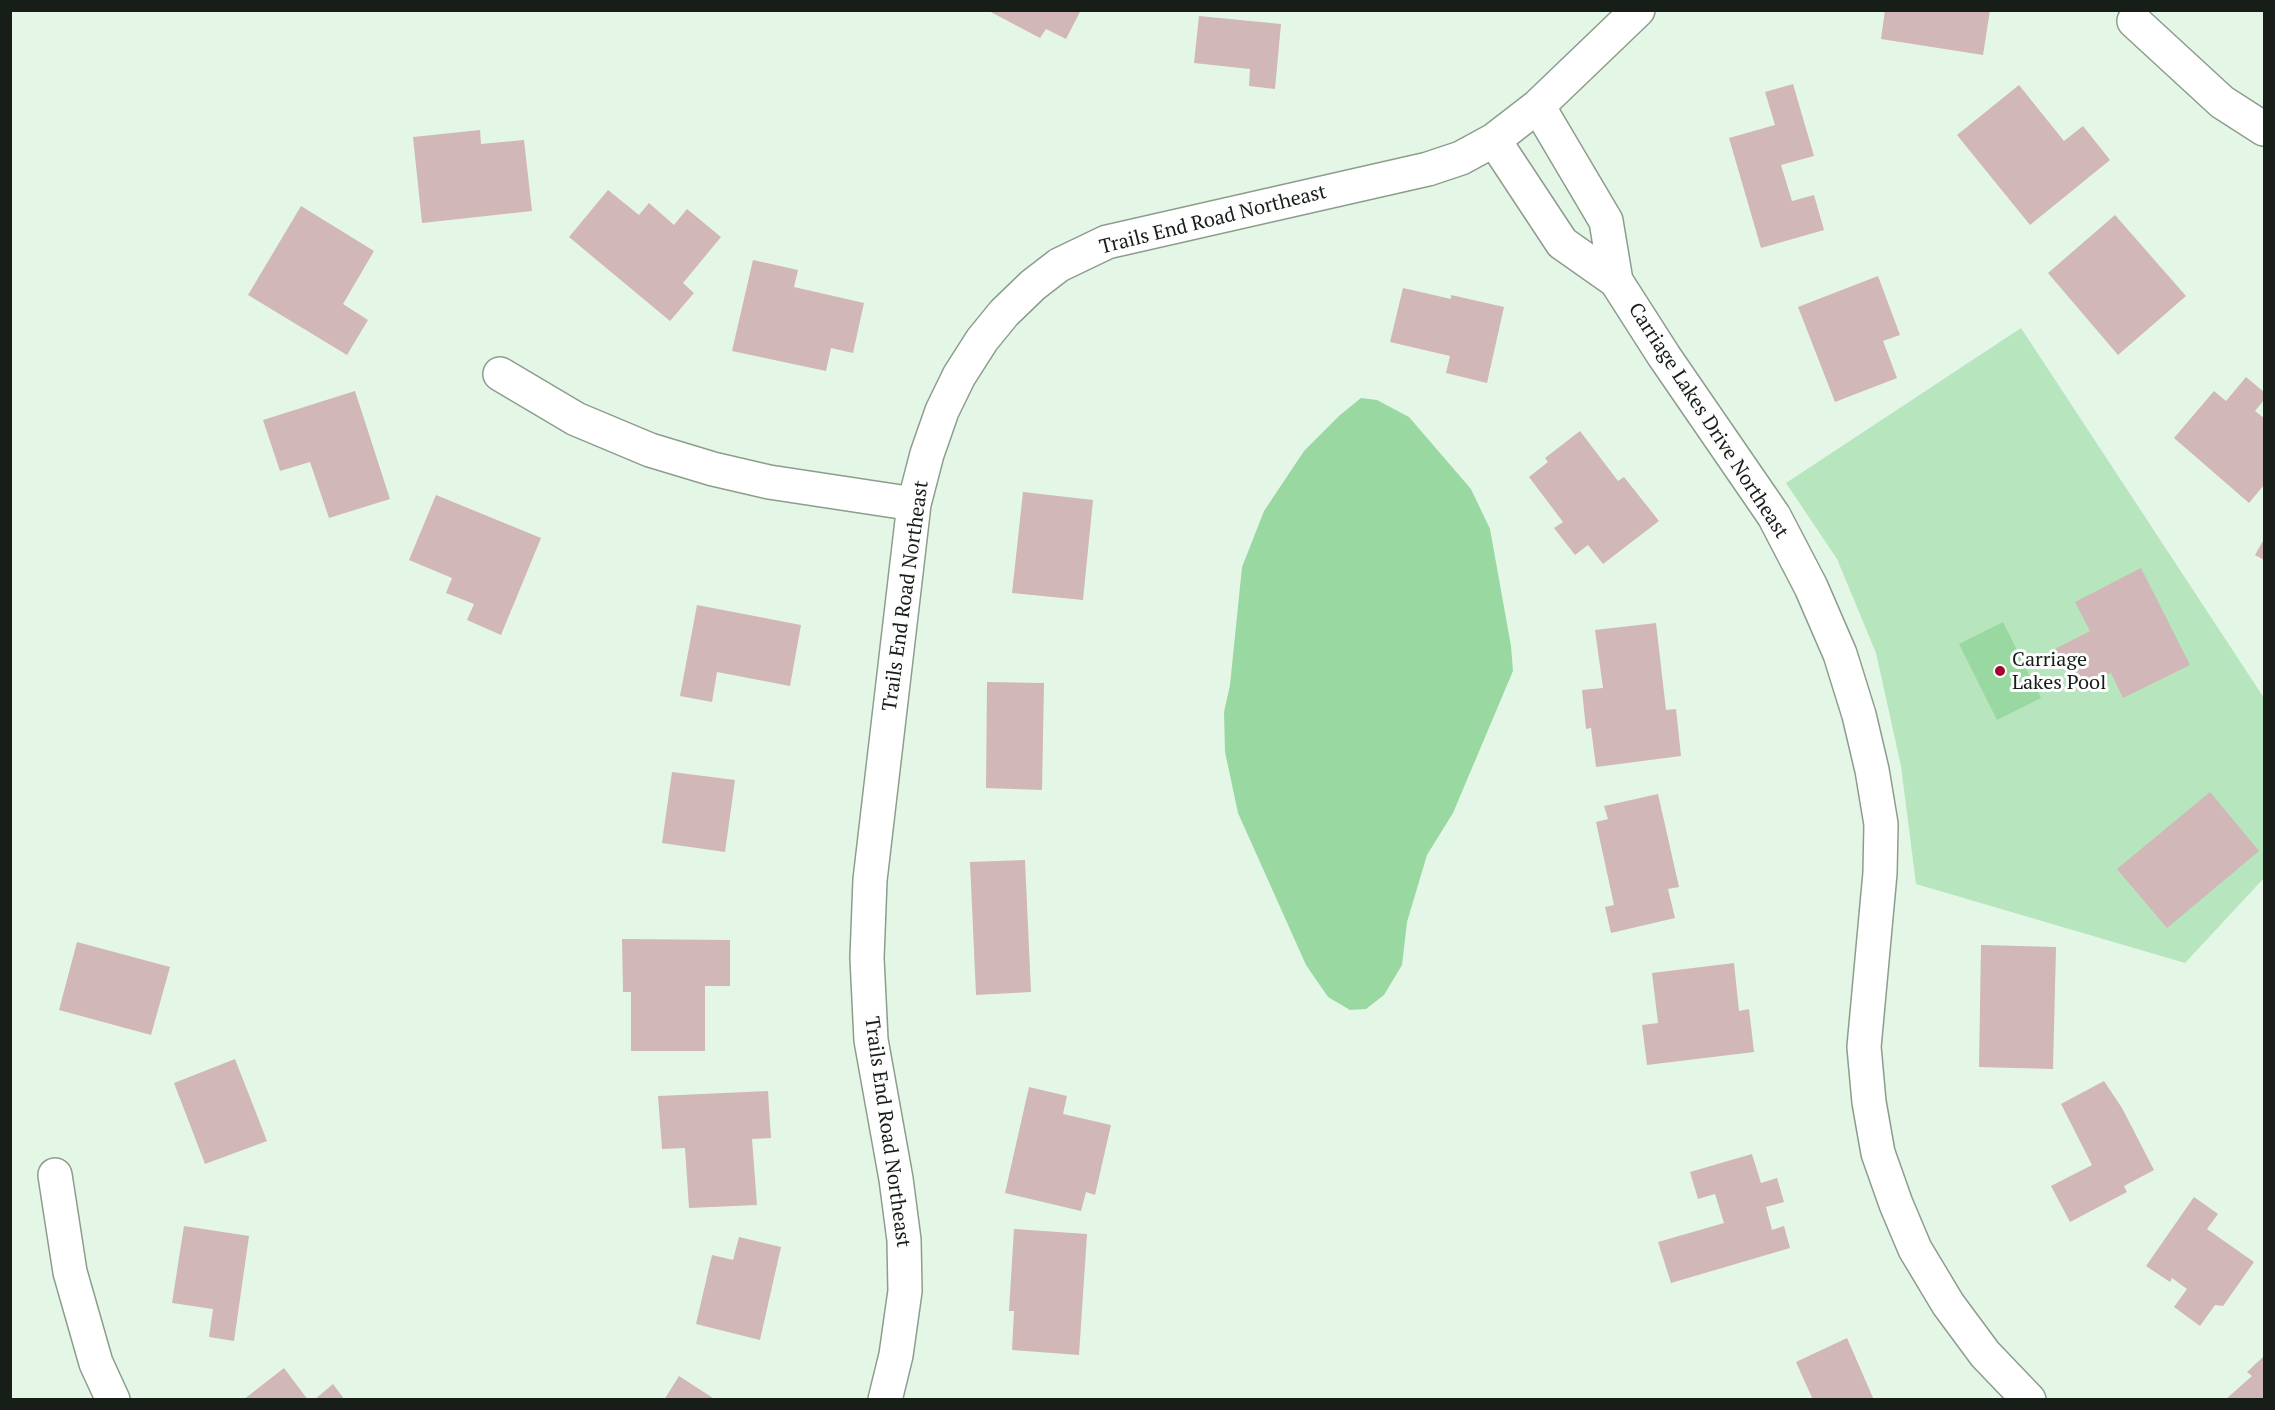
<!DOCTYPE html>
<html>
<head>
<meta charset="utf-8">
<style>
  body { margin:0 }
  #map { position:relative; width:2275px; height:1410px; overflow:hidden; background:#e4f7e6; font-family:"PT Serif",serif }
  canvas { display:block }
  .frame { position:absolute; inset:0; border:12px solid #171d17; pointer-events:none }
</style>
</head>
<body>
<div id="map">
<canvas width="2275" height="1410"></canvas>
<div class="frame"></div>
</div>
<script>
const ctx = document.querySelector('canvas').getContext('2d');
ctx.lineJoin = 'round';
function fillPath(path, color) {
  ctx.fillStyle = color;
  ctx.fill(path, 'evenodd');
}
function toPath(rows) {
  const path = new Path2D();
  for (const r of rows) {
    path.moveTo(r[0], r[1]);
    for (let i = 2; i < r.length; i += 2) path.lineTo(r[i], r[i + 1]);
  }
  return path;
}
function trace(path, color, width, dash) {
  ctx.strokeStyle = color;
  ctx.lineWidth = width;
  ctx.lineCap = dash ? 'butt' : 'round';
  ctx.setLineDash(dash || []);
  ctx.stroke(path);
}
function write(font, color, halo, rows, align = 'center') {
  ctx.font = font + ' "PT Serif",serif';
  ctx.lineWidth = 6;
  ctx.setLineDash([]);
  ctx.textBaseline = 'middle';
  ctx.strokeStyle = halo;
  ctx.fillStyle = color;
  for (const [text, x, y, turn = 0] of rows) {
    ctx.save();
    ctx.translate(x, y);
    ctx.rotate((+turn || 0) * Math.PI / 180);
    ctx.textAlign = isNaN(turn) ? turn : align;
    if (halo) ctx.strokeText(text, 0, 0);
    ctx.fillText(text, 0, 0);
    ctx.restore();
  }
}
fillPath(toPath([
  [2021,328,2264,698,2264,878,2185,963,1916,884,1901,766,1876,653,1837,559,1786,483]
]), '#b7e5bd');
fillPath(toPath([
  [1361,398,1377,400,1409,417,1471,489,1490,529,1511,646,1513,671,1453,813,1427,855,1407,922,1402,965,1384,995,1366,1009,1350,1010,1328,997,1306,965,1238,813,1225,752,1224,712,1230,685,1242,567,1264,511,1304,451,1340,415],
  [2003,622,2041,698,1997,720,1959,644]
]), '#99d9a1');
fillPath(toPath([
  [987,10,1081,10,1066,39,1046,29,1040,38],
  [1885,10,1990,10,1983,55,1881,39],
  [1199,16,1281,24,1275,89,1249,86,1250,69,1194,63],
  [1793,84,1814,156,1781,165,1792,201,1814,195,1824,230,1761,248,1729,138,1775,125,1765,92],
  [2019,85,2064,141,2083,126,2110,160,2030,225,1957,135],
  [480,130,481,144,524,140,532,211,422,223,413,137],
  [608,190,639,215,649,203,674,225,687,209,721,237,683,283,694,293,670,321,569,237],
  [301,206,374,251,343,304,368,320,347,355,248,295],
  [2115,215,2186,296,2118,355,2048,273],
  [753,260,798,270,794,287,864,303,853,353,831,348,826,371,732,351],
  [1878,276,1900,335,1883,341,1897,378,1835,402,1798,307],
  [1403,288,1451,299,1451,295,1504,307,1487,383,1446,373,1450,356,1390,342],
  [2246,377,2264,392,2264,400,2255,411,2264,418,2264,485,2249,503,2174,438,2214,391,2226,401],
  [355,391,390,499,329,518,310,462,280,471,263,420],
  [1580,431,1618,481,1624,477,1659,521,1603,564,1588,545,1575,555,1554,528,1563,522,1529,477,1548,462,1545,458],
  [1023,492,1093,500,1083,600,1012,593],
  [436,495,541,538,501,635,467,620,474,604,446,593,452,578,409,560],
  [2264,539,2264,560,2255,555],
  [2141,568,2190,665,2123,698,2111,673,2076,691,2055,649,2090,631,2075,602],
  [697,605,801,625,790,686,717,672,712,702,680,696],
  [1656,623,1666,710,1676,709,1681,756,1596,767,1591,728,1586,729,1582,690,1603,688,1595,630],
  [987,682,1044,683,1042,790,986,788],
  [672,772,735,780,725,852,662,843],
  [2210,792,2259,851,2167,928,2117,869],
  [1658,794,1679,887,1668,889,1675,918,1611,933,1605,907,1614,905,1596,822,1608,819,1604,806],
  [1025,860,1031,992,976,995,970,862],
  [622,939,730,940,730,986,705,986,705,1051,631,1051,631,992,623,992],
  [77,942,170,967,151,1035,59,1010],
  [1981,945,2056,947,2053,1069,1979,1067],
  [1734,963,1739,1011,1749,1009,1754,1052,1647,1065,1642,1025,1658,1023,1652,973],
  [235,1059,267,1141,205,1164,174,1083],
  [2104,1081,2122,1108,2154,1170,2124,1186,2127,1192,2070,1222,2051,1186,2092,1165,2061,1104],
  [1029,1087,1067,1096,1063,1114,1111,1125,1095,1195,1086,1192,1081,1211,1005,1193],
  [768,1091,771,1138,752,1139,757,1205,689,1208,685,1148,662,1149,658,1096],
  [1752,1154,1761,1183,1777,1178,1784,1202,1766,1207,1772,1230,1784,1226,1790,1248,1671,1283,1658,1242,1724,1223,1715,1194,1698,1199,1690,1172],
  [2194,1197,2218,1214,2207,1229,2254,1262,2223,1306,2215,1305,2200,1326,2174,1307,2187,1289,2172,1278,2170,1282,2146,1266],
  [184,1226,249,1236,234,1341,209,1337,213,1309,172,1303],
  [1014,1229,1087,1234,1079,1355,1012,1350,1014,1311,1009,1311],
  [739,1237,781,1247,760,1340,696,1324,712,1255,733,1260],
  [1847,1338,1874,1400,1813,1400,1796,1362],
  [2264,1356,2264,1400,2225,1400,2252,1376,2247,1372],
  [284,1368,308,1400,243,1400],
  [679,1376,716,1400,664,1400],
  [333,1384,345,1400,314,1400]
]), '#d1b7b7');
const street = toPath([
  [2134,21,2222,102,2264,129],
  [1538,106,1606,221,1616,281],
  [1494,140,1562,243,1616,281,1664,356,1774,516,1811,587,1840,654,1859,715,1872,770,1881,824,1880,873,1864,1047,1869,1102,1878,1153,1896,1204,1915,1249,1948,1304,1985,1354,2029,1400],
  [500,374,576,419,650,450,713,469,769,482,914,504],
  [55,1175,70,1272,96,1363,113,1400],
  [885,1400,896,1355,905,1291,904,1240,896,1179,871,1040,867,958,870,880,914,504,927,454,942,411,959,376,982,340,1004,313,1033,285,1059,265,1107,242,1428,169,1461,158,1494,140,1538,106,1638,10]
]);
trace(street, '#8c9d8e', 36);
trace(street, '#fff', 33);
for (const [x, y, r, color] of [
  [2000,671,6,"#a20330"]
]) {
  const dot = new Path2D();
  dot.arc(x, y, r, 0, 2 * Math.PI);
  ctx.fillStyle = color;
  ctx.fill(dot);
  trace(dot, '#fefefe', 2);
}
write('20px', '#171d17', '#fefefe', [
  ["Trails End Road Northeast",1213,220,-14],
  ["Carriage Lakes Drive Northeast",1708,421,57],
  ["Trails End Road Northeast",906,596,-82],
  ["Trails End Road Northeast",887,1132,82]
]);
write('20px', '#171d17', '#fefefe', [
  ["Carriage",2012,660],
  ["Lakes Pool",2012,683]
], 'left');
</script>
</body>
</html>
